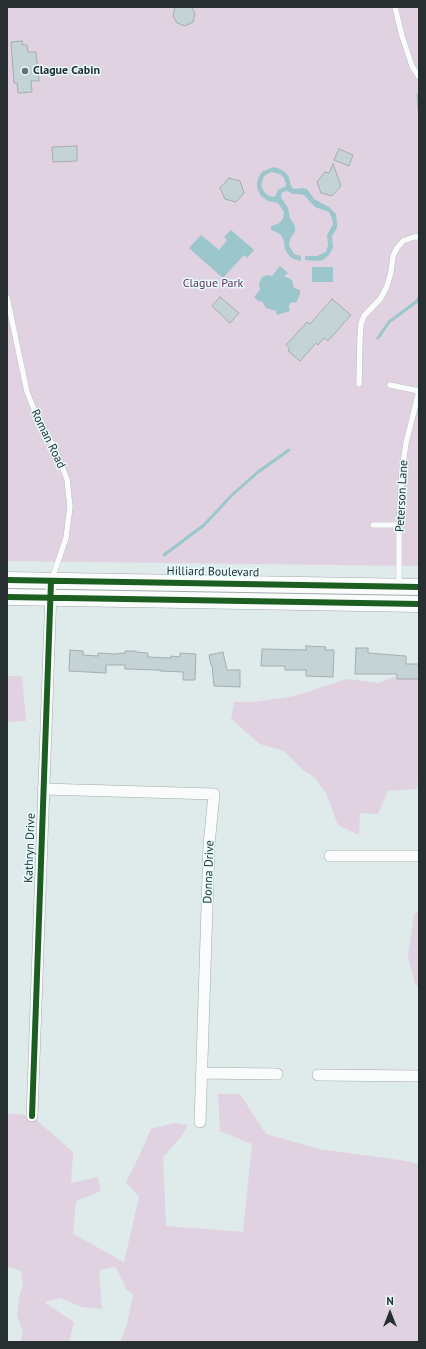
<!DOCTYPE html>
<html>
<head>
<meta charset="utf-8">
<style>
  body { margin:0 }
  #map { position:relative; width:426px; height:1349px; overflow:hidden; background:#dfeaeb; font-family:"PT Sans",sans-serif }
  canvas { display:block }
  .frame { position:absolute; inset:0; border:8px solid #272f31; pointer-events:none }
  .north { position:absolute; left:370px; top:1293px; width:40px; height:40px; -webkit-text-stroke:3px #e6fbfe; paint-order:stroke; rotate:0deg; font-size:11px; font-weight:700; line-height:16px; text-align:center; color:#272f31 }
  .north::after { content:''; display:block; margin:auto; width:14px; height:18px; background:#272f31; clip-path:polygon(50% 0,100% 100%,50% 72%,0 100%) }
</style>
</head>
<body>
<div id="map">
<canvas width="426" height="1349"></canvas>
<div class="frame"></div>
<div class="north">N</div>
</div>
<script>
const ctx = document.querySelector('canvas').getContext('2d');
ctx.lineJoin = 'round';
function fillPath(path, color) {
  ctx.fillStyle = color;
  ctx.fill(path, 'evenodd');
}
function toPath(rows) {
  const path = new Path2D();
  for (const r of rows) {
    path.moveTo(r[0], r[1]);
    for (let i = 2; i < r.length; i += 2) path.lineTo(r[i], r[i + 1]);
  }
  return path;
}
function trace(path, color, width, dash) {
  ctx.strokeStyle = color;
  ctx.lineWidth = width;
  ctx.lineCap = dash ? 'butt' : 'round';
  ctx.setLineDash(dash || []);
  ctx.stroke(path);
}
function write(font, color, halo, rows, align = 'center') {
  ctx.font = font + ' "PT Sans",sans-serif';
  ctx.lineWidth = 3;
  ctx.setLineDash([]);
  ctx.textBaseline = 'middle';
  ctx.strokeStyle = halo;
  ctx.fillStyle = color;
  for (const [text, x, y, turn = 0] of rows) {
    ctx.save();
    ctx.translate(x, y);
    ctx.rotate((+turn || 0) * Math.PI / 180);
    ctx.textAlign = isNaN(turn) ? turn : align;
    if (halo) ctx.strokeText(text, 0, 0);
    ctx.fillText(text, 0, 0);
    ctx.restore();
  }
}
fillPath(toPath([
  [7,7,419,7,419,566,7,561],
  [63,587,389,594,390,595,389,597,63,593],
  [419,666,419,757,417,789,388,791,378,814,360,813,359,835,338,825,326,793,315,778,303,770,284,751,260,744,231,719,234,702,253,702,295,696,346,679,379,683],
  [7,676,22,676,26,721,7,722],
  [419,912,419,987,415,984,408,957,414,914],
  [218,1094,240,1094,266,1134,319,1149,406,1161,419,1164,419,1342,120,1342,127,1324,133,1295,126,1289,116,1267,99,1270,102,1309,82,1307,60,1298,44,1302,74,1322,69,1342,21,1342,23,1331,17,1316,19,1297,23,1285,21,1271,7,1266,7,1113,32,1116,73,1152,71,1183,98,1177,101,1191,76,1201,73,1234,124,1262,139,1197,126,1182,135,1165,151,1129,174,1123,188,1125,181,1137,163,1157,166,1226,243,1232,252,1144,220,1131]
]), '#e0d2e1');
fillPath(toPath([
  [274,167,280,169,285,172,289,177,291,186,293,189,303,188,307,189,314,199,329,207,336,214,337,224,337,228,332,236,333,248,329,255,323,260,316,261,305,260,305,256,317,256,326,252,328,245,327,235,333,224,332,218,329,212,315,207,304,195,299,194,293,194,287,191,282,192,281,197,288,208,290,218,295,226,295,232,290,239,289,245,294,254,301,256,301,261,294,259,290,257,285,249,284,241,281,235,276,232,271,230,271,226,278,224,283,219,284,212,278,203,268,201,261,196,257,188,257,183,259,176,263,171],
  [271,172,280,174,284,178,286,184,286,186,278,190,275,197,269,196,266,194,263,190,261,185,264,176],
  [231,230,254,250,247,258,244,255,223,278,189,248,201,235,219,250,227,240,224,237],
  [280,266,288,273,284,276,292,280,294,288,300,290,300,294,296,303,293,302,289,304,289,307,290,311,277,315,276,311,266,308,262,301,260,302,254,297,260,290,259,284,261,278,267,275,272,276],
  [312,267,333,267,333,282,312,282]
]), '#9ac6cc');
trace(toPath([
  [418,95,419,109],
  [378,338,389,322,416,302,419,298],
  [164,555,204,525,232,495,258,472,289,450]
]), '#9ac6cc', 3);
const building = toPath([
  [175,7,192,7,195,14,193,22,185,26,177,23,173,16,175,7],
  [22,41,23,45,27,45,28,52,36,52,39,81,31,81,32,92,18,93,17,83,14,83,11,42,22,41],
  [77,146,77,161,53,162,52,147,77,146],
  [339,149,353,155,349,166,334,160,339,149],
  [333,164,341,186,332,196,321,193,317,182,325,172,329,173,333,164],
  [229,178,240,181,244,193,236,202,225,199,220,188,229,178],
  [220,297,239,313,230,323,212,306,220,297],
  [332,299,351,315,328,341,324,338,318,345,316,343,300,361,288,351,290,348,286,345,307,322,310,324,332,299],
  [306,646,326,647,325,650,334,650,333,677,306,676,306,670,285,670,285,666,261,666,262,649,306,650,306,646],
  [356,648,368,648,368,653,406,656,406,664,419,664,419,679,397,679,397,674,355,674,356,648],
  [70,650,83,651,83,655,98,656,98,653,115,654,125,653,125,651,136,651,136,652,148,653,148,657,171,658,171,656,180,657,180,653,196,654,195,680,183,680,183,672,160,671,160,670,125,669,125,665,106,665,106,673,69,671,70,650],
  [223,652,227,670,240,670,240,687,214,686,212,665,211,665,209,655,223,652]
]);
fillPath(building, '#c4d3d6');
trace(building, '#a5adae', 1);
const service = toPath([
  [395,7,402,36,412,66,419,77],
  [7,297,27,392,40,424,54,447,67,479,70,507,66,538,52,579],
  [359,384,360,338,361,324,364,316,381,298,387,286,391,272,393,256,397,248,403,241,414,237,419,237],
  [390,385,419,391],
  [373,525,399,525],
  [399,586,399,525,402,472,406,443,419,391]
]);
const minor = toPath([
  [43,789,214,794,209,845,200,1122],
  [330,856,419,856],
  [202,1073,277,1074],
  [318,1075,419,1076],
  [32,1116,51,591]
]);
const secondary = toPath([
  [7,580,419,587],
  [7,597,419,604]
]);
trace(service, '#a1aaab', 6);
trace(minor, '#a1aaab', 12);
trace(secondary, '#a1aaab', 17);
trace(service, '#fafcfc', 5.5);
trace(minor, '#fafcfc', 11);
trace(secondary, '#fafcfc', 16);
trace(toPath([
  [7,580,419,587],
  [7,597,419,604],
  [32,1116,51,581]
]), '#1b5e20', 6);
for (const [x, y, r, color] of [
  [25,71,4,"#677072"]
]) {
  const dot = new Path2D();
  dot.arc(x, y, r, 0, 2 * Math.PI);
  ctx.fillStyle = color;
  ctx.fill(dot);
  trace(dot, '#e6fbfe', 1.5);
}
write('bold 12px', '#272f31', '#e6fbfe', [
  ["Clague Cabin",33,71]
], 'left');
write('12px', '#65335b', '#e6fbfe', [
  ["Clague Park",213,284]
]);
write('12px', '#272f31', '#e6fbfe', [
  ["Roman Road",48,439,64],
  ["Peterson Lane",402,496,-87],
  ["Hilliard Boulevard",213,572,1],
  ["Kathryn Drive",30,848,-88],
  ["Donna Drive",209,872,-88]
]);
</script>
</body>
</html>
